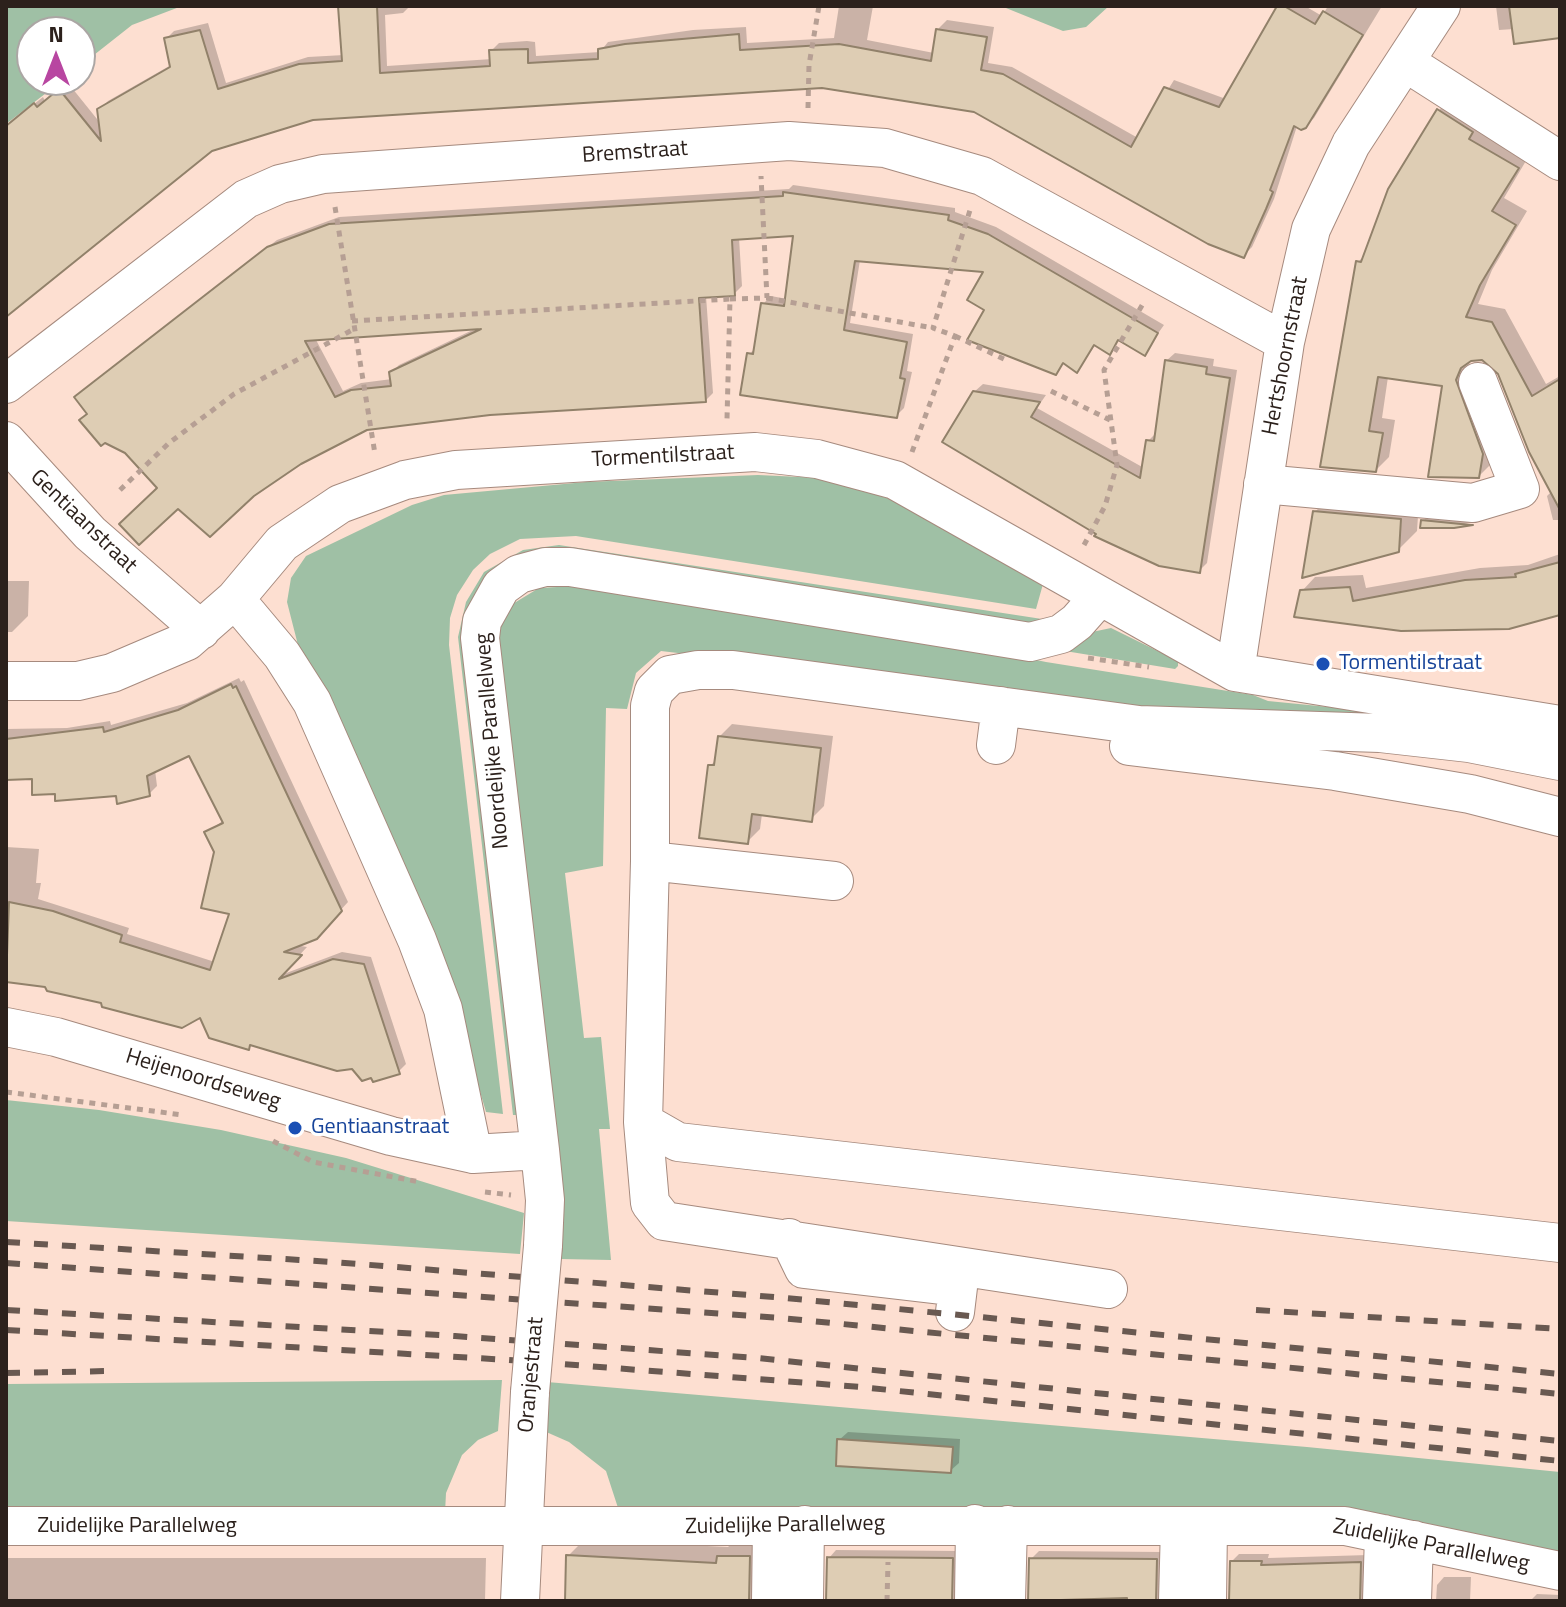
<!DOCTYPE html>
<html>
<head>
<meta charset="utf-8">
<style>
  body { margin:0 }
  #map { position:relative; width:1566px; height:1607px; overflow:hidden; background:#fddfd1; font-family:"Titillium Web",sans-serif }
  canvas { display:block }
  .frame { position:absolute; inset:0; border:8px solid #2c211c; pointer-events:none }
  .north { position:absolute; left:16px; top:16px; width:80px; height:80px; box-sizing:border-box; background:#fff; border:2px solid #aba6a4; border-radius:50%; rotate:0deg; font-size:22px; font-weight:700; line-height:32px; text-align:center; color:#2c211c }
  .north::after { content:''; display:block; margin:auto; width:28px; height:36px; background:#b846a1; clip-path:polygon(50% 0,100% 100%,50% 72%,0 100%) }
</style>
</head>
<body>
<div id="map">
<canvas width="1566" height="1607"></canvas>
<div class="frame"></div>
<div class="north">N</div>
</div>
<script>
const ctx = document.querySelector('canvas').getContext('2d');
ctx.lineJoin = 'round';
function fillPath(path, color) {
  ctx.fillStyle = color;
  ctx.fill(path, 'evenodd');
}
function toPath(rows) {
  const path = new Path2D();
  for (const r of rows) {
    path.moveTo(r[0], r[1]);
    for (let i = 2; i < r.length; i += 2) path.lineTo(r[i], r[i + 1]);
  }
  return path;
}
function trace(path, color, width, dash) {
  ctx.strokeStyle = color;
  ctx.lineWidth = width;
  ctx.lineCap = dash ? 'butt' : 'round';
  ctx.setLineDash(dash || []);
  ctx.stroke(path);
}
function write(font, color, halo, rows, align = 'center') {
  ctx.font = font + ' "Titillium Web",sans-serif';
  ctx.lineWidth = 6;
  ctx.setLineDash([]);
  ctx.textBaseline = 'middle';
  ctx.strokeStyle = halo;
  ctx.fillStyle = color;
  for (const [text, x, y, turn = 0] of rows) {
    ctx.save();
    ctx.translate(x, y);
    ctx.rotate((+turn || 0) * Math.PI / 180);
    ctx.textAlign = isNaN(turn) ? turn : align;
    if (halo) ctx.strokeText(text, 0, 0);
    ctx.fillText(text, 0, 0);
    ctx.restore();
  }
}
fillPath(toPath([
  [6,6,182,6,132,25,80,66,80,32,32,32,32,80,63,80,6,124],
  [1001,6,1109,6,1086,27,1063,31],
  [758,475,822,478,890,499,1043,584,1036,609,576,536,520,539,490,554,473,570,457,595,450,618,449,645,503,1114,486,1112,479,1088,471,1088,299,649,287,602,291,578,306,556,412,505,444,495,586,482],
  [559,545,1042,619,1033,624,569,554,489,580,520,1115,513,1115,458,637,466,602,484,572,523,550],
  [575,586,919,636,1046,662,1253,695,1268,701,1440,718,1212,716,661,651,636,673,627,709,606,708,603,866,565,873,584,1038,601,1037,610,1129,599,1129,611,1260,561,1259,492,637,506,608,539,588],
  [1111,628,1178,661,1178,666,1175,669,1065,651,1092,632],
  [6,1100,99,1110,221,1130,346,1158,524,1213,520,1254,6,1221],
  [502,1380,498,1431,478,1440,462,1455,446,1493,445,1513,6,1511,6,1384],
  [547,1382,1307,1447,1560,1472,1560,1558,1440,1535,620,1514,606,1471,569,1442,544,1431]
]), '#9fc0a5');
fillPath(toPath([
  [341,6,410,6,403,13,385,15,387,66,492,59,491,51,499,43,527,41,535,42,536,56,600,52,608,42,693,30,746,27,747,43,834,38,839,6,873,6,867,40,934,53,939,28,947,20,994,27,988,63,1012,67,1138,138,1174,80,1226,99,1279,6,1305,6,1322,16,1328,6,1382,6,1314,118,1305,126,1297,126,1274,199,1252,247,1244,255,975,111,822,86,313,118,211,149,6,302,6,126,43,97,45,101,68,83,101,124,100,110,108,101,171,65,166,39,174,31,208,23,226,83,308,57,344,55],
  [1496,6,1560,6,1560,36,1514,29,1499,30],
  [1452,97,1530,154,1504,198,1527,211,1492,270,1478,304,1505,309,1546,384,1560,376,1560,520,1553,520,1547,496,1552,491,1500,373,1483,358,1471,359,1469,365,1495,440,1492,463,1479,476,1445,385,1388,377,1382,418,1395,420,1389,457,1376,470,1322,465,1358,262,1366,254,1390,190,1439,110],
  [793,185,955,208,955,212,996,227,1164,325,1144,353,1120,339,1110,352,1096,344,1077,371,1065,362,1055,373,987,309,986,271,860,260,850,323,913,334,907,371,912,372,904,408,896,416,749,354,756,348,763,304,771,296,787,299,795,234,739,238,742,286,734,294,706,296,713,393,706,400,490,413,367,428,160,488,89,413,84,390,277,240,339,217,789,189],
  [479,327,399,365,391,373,392,379,361,383,343,391,315,338],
  [1175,353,1214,359,1213,366,1237,370,1207,563,1199,571,1098,533,974,392,983,384,1046,395,1037,408,1144,468,1148,441,1157,432,1166,361],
  [1333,493,1419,501,1417,531,1398,550,1315,512],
  [1426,518,1474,522,1454,526,1423,521],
  [1560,554,1560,612,1400,629,1302,591,1315,577,1363,575,1366,588,1480,568,1528,565],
  [6,581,29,581,28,616,12,632,6,632],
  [239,678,241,682,244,680,348,902,316,937,295,945,307,947,281,975,342,952,371,957,406,1064,398,1072,352,1067,253,1043,248,1048,201,1015,29,981,6,980,6,847,39,849,36,883,41,883,38,899,129,928,127,934,215,962,232,913,216,852,206,833,224,820,190,753,155,770,157,786,149,794,56,792,34,778,6,778,6,729,67,728,110,721,111,725,187,703],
  [732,724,833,736,824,806,811,819,762,814,760,829,747,842,710,766,717,759,719,737],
  [848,1432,960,1439,959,1463,950,1471,839,1440],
  [584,1540,728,1547,734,1541,765,1541,772,1601,567,1601,568,1556],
  [836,1550,960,1551,963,1601,828,1601,829,1558],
  [1039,1551,1164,1552,1167,1601,1030,1601,1031,1559],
  [1239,1554,1269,1554,1268,1558,1368,1555,1371,1601,1231,1601,1232,1561],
  [6,1558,486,1558,485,1601,6,1601],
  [1444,1577,1471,1577,1470,1601,1436,1601,1437,1585],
  [1537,1594,1560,1595,1560,1601,1530,1601]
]), '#0003');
const building = toPath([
  [338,6,377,6,380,73,490,66,489,50,528,49,528,63,598,59,598,49,625,44,739,34,740,50,839,44,931,61,936,29,987,37,981,70,1003,74,1131,147,1164,87,1219,107,1277,6,1284,6,1315,24,1323,11,1363,35,1306,128,1301,130,1294,126,1270,190,1273,192,1266,209,1244,258,1208,244,974,112,822,88,313,120,212,151,6,317,6,126,34,103,37,107,59,89,101,141,97,109,170,67,164,38,200,30,218,89,299,64,342,61,338,6],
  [1509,6,1560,6,1560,38,1514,44,1509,6],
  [1437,109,1473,132,1469,139,1519,168,1492,211,1516,225,1480,285,1466,317,1492,322,1532,396,1560,379,1560,510,1529,452,1498,374,1482,360,1471,361,1461,368,1456,380,1483,454,1479,478,1428,477,1442,386,1378,377,1369,431,1383,433,1376,472,1320,467,1356,261,1361,262,1388,189,1437,109],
  [783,192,949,215,948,220,988,234,1158,333,1145,356,1118,340,1110,355,1094,345,1077,373,1063,363,1056,375,967,340,984,310,967,300,983,272,855,261,844,330,907,342,900,378,905,379,897,418,740,395,747,353,753,354,761,303,784,306,793,236,732,240,735,296,699,298,706,402,490,415,367,430,301,464,254,496,210,537,178,509,139,545,119,524,157,488,125,453,105,443,101,446,79,420,87,414,74,397,267,247,329,224,783,196,783,192],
  [481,329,389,372,391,386,351,390,335,397,305,341,481,329],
  [1165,360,1207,367,1206,374,1230,378,1200,573,1159,566,1094,536,1096,534,942,442,973,391,1040,402,1031,417,1140,478,1146,440,1154,441,1165,360],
  [1313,511,1401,519,1399,552,1302,578,1313,511],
  [1421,520,1471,525,1473,525,1454,528,1420,528,1421,520],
  [1560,562,1560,615,1509,629,1401,631,1294,617,1300,590,1350,587,1353,601,1465,580,1516,577,1515,574,1560,562],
  [231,684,233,688,236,686,342,911,317,939,284,952,302,955,279,979,333,959,364,964,400,1074,373,1082,371,1078,362,1081,352,1069,337,1071,250,1045,249,1050,209,1038,200,1018,182,1028,102,1007,101,1003,47,991,45,987,6,982,9,902,53,911,122,935,120,942,210,970,229,914,201,908,214,852,204,832,223,823,189,756,147,776,150,796,117,804,116,796,55,801,55,794,32,795,32,779,6,780,6,739,103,727,104,732,178,710,231,684],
  [718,736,821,748,812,822,752,814,748,844,699,838,708,765,714,765,718,736],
  [837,1439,953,1447,951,1473,836,1466,837,1439],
  [566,1555,716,1563,717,1556,750,1556,749,1601,565,1601,566,1555],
  [827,1557,953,1558,952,1601,826,1601,827,1557],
  [1029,1558,1157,1559,1156,1601,1127,1601,1127,1598,1028,1601,1029,1558],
  [1230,1561,1262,1561,1261,1565,1361,1562,1360,1601,1229,1601,1230,1561]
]);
fillPath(building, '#decdb4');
trace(building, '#91816a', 2);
const minor = toPath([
  [1405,62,1560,161],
  [6,384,246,199,280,184,323,174,789,141,885,148,982,176,1285,342],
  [6,441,90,533,201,630],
  [1263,484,1473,503,1520,489,1478,382],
  [235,599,282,655,312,702,417,940,443,1009,473,1154],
  [1235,672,1285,342,1311,229,1351,144,1441,6],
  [6,681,78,681,112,673,187,641,235,599,282,543,340,504,405,480,456,470,755,452,817,459,895,480,1235,672,1560,725],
  [996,745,1001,706],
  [1129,746,1335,771,1470,794,1560,817],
  [1560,761,1469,743,1380,733,1139,725,733,670,698,670,670,675,654,691,650,706,650,861,643,1122,678,1142,1560,1243],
  [650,861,834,881],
  [6,1027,56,1037,391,1136,473,1154,540,1150],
  [643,1122,650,1203,664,1221,1108,1289],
  [789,1238,804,1269,958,1287,955,1312],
  [543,1246,545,1200,540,1150,480,638,482,621,501,587,519,574,545,567,570,567,1030,642,1061,634,1077,622,1100,596],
  [6,1526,1345,1526,1560,1571],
  [520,1601,530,1392],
  [771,1601,772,1526],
  [804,1601,805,1525],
  [974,1601,975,1524],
  [1006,1601,1008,1525],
  [1178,1601,1180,1526],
  [1207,1601,1208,1526],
  [1382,1601,1384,1534],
  [1412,1601,1414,1540]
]);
trace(minor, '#a68a7e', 40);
trace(toPath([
  [808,108,809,65,819,6],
  [335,207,375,454],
  [767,298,933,328],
  [730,299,767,298,761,176],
  [352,321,730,299,727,419],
  [955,336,1006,360],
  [1051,391,1110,420],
  [912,452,955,336,933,328,971,207],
  [120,490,169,443,234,394,354,329],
  [1084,545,1105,506,1117,465,1104,370,1144,302],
  [1088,658,1149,667],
  [6,1092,183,1115],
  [273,1141,313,1162,420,1182],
  [485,1192,511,1195],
  [887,1601,888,1562]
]), '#b69f94', 5, [6, 6]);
trace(minor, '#fff', 38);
trace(toPath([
  [6,1242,333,1262,786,1298,1560,1374],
  [6,1263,781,1318,1560,1394],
  [6,1310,455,1336,757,1358,1560,1441],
  [1256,1310,1560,1329],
  [6,1330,509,1360,861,1387,1560,1461],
  [6,1373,110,1371]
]), '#695951', 6, [14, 14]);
const minorBridge = toPath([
  [530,1392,543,1246]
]);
trace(minorBridge, '#a68a7e', 40, []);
trace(minorBridge, '#fff', 38);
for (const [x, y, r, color] of [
  [1323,664,8,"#1a4fb4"],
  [295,1128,8,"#1a4fb4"]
]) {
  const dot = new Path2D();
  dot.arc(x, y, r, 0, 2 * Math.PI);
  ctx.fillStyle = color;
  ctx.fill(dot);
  trace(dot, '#fff', 3);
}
write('22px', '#2c211c', '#fff', [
  ["Bremstraat",635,153,-4],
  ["Hertshoornstraat",1286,356,-79],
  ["Tormentilstraat",663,457,-3],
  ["Gentiaanstraat",83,522,44],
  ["Noordelijke Parallelweg",493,741,-95],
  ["Heijenoordseweg",203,1080,17],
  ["Oranjestraat",532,1375,-85],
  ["Zuidelijke Parallelweg",785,1526,-1],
  ["Zuidelijke Parallelweg",137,1527],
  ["Zuidelijke Parallelweg",1431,1546,11]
]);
write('22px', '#164399', '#fff', [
  ["Tormentilstraat",1339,664],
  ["Gentiaanstraat",311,1128]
], 'left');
</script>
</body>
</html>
